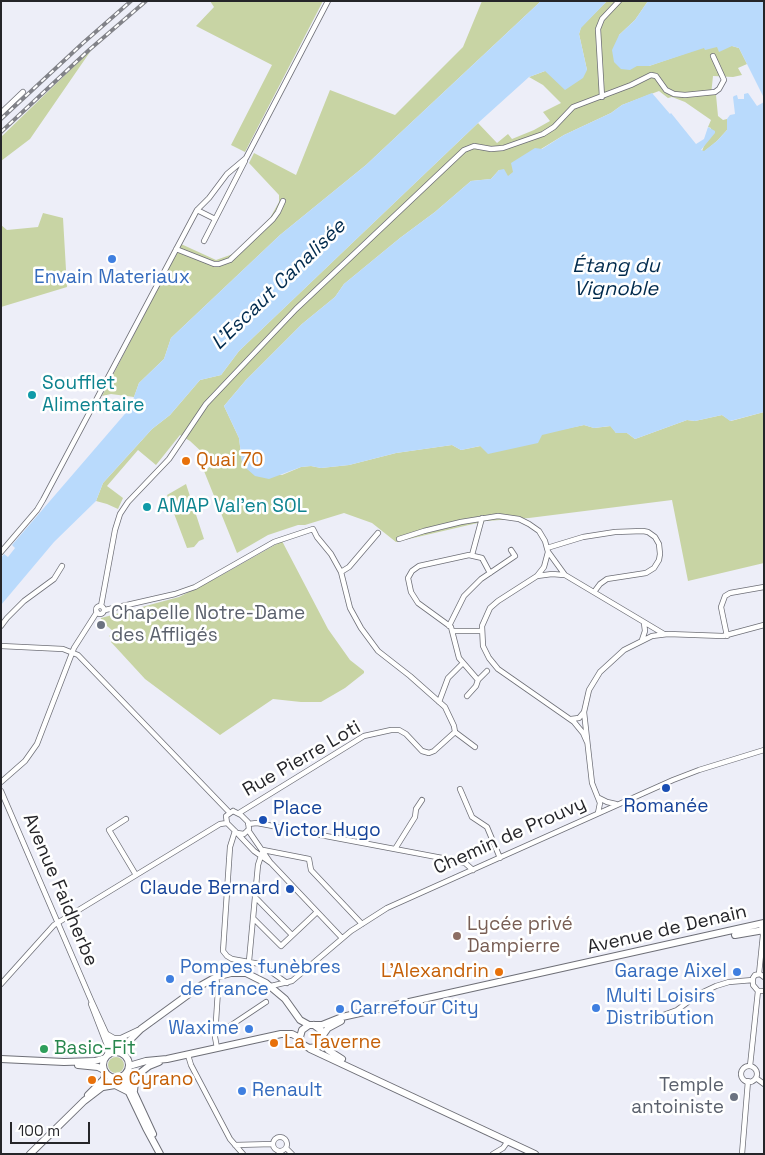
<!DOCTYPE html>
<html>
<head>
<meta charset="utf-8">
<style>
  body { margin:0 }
  #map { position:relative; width:765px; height:1155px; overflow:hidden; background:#edeef8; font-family:"Space Grotesk",sans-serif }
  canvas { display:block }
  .frame { position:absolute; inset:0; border:2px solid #252529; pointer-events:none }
  .scale { position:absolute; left:10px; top:1122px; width:80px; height:22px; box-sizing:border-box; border:2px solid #252529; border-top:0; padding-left:6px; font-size:15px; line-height:18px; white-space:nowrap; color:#252529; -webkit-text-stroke:4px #fff; paint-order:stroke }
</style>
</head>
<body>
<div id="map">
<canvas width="765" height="1155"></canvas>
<div class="frame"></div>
<div class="scale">100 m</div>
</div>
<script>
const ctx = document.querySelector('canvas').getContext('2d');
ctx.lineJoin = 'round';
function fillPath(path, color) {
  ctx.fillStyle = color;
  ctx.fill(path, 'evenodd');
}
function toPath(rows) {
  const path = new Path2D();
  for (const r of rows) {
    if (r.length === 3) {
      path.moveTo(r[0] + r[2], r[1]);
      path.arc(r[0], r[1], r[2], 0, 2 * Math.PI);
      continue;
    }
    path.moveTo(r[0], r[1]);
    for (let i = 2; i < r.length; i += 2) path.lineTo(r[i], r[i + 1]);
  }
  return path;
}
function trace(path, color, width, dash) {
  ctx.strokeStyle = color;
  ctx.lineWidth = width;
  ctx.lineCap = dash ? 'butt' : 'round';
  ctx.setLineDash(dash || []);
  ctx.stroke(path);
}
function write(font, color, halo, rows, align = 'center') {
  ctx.font = font + ' "Space Grotesk",sans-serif';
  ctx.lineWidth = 5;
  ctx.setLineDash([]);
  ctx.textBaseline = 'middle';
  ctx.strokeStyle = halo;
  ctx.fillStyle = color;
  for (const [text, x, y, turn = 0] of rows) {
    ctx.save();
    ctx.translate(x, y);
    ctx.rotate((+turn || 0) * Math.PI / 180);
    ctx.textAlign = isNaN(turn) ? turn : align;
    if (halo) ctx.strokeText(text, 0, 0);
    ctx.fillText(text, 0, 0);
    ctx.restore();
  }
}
fillPath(toPath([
  [210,1,323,1,245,152,231,145,272,65,196,26,214,7],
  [482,1,541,1,366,165,280,235,171,338,164,359,139,383,134,397,111,394,102,396,181,244,216,260,233,254,270,218,279,202,279,195,249,163,254,153,296,175,330,90,395,115,463,47],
  [607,1,648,1,635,20,619,35,637,66,649,66,704,47,732,46,739,48,747,64,738,68,742,75,733,77,713,76,711,95,716,95,718,116,723,120,727,119,727,130,717,141,705,151,702,151,711,128,708,127,711,120,685,102,672,97,668,98,659,91,622,105,611,113,564,135,541,149,508,177,499,170,491,179,471,181,435,212,400,238,344,284,335,297,302,324,246,380,224,406,239,438,242,462,247,469,282,475,301,467,311,466,321,468,349,465,396,453,452,445,461,450,584,425,594,428,611,426,616,433,627,433,635,439,687,420,695,421,722,415,731,421,764,412,764,563,688,581,672,500,529,518,486,521,396,542,372,523,344,513,305,525,298,525,268,535,237,553,204,471,211,466,204,454,190,441,180,435,156,465,138,450,107,486,123,498,118,509,107,504,96,501,103,483,152,429,170,415,200,380,221,375,239,351,478,123,497,143,508,134,512,139,534,130,550,121,543,112,561,103,543,85,529,77,545,71,587,70,579,34,581,27],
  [92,49,30,139,1,161,1,137],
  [43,213,63,218,67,287,1,307,1,225,7,230,38,227],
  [186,484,204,539,199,541,194,547,187,548,167,495],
  [282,541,328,629,350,660,364,671,364,673,345,688,321,702,301,702,273,699,220,735,145,679,111,642,112,640,109,636,113,631,101,621,101,618,179,597,220,576],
  [116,1065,8]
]), '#c8d4a4');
fillPath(toPath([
  [541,1,607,1,581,28,579,34,587,70,583,78,565,90,545,71,529,77,478,123,239,351,221,375,200,380,170,415,152,429,103,483,96,501,54,542,1,605,1,558,4,554,8,557,15,548,12,545,130,408,139,383,164,359,171,338,280,235,366,165],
  [648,1,764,1,764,98,739,48,732,46,719,52,717,47,705,50,704,48,649,66,637,66,630,70,621,69,614,62,612,50,619,35,635,20],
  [652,93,670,114,671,113,696,144,704,139,708,127,715,131,715,133,701,150,704,151,717,141,727,130,727,119,730,115,735,114,733,97,734,96,737,95,738,99,744,99,744,94,748,93,757,106,764,102,764,412,730,421,722,415,695,421,687,420,635,439,627,433,616,433,610,426,594,428,584,425,542,435,538,443,488,454,480,446,461,450,452,445,396,453,349,465,321,468,311,466,301,467,269,479,255,476,247,469,242,462,239,438,224,406,246,380,302,324,335,297,344,284,400,238,435,212,471,181,491,179,499,170,504,169,508,176,513,172,511,163,535,148,542,149,564,135,611,113,622,105]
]), '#b9dafc');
const street = toPath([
  [602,97,598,29,602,19,619,1],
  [1,113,23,92],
  [197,210,215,219],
  [204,241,245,161],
  [176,249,214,264,219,264,230,260,273,219,278,212,283,201],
  [399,539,424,531,461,522,498,516,519,519,529,524,539,531,545,541,548,552,544,567,537,576,498,601,490,608,482,626,483,646,489,658,498,669,574,722,583,733,587,742],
  [547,548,583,537,615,532,643,531,648,532,655,537,659,544,660,554,659,560,654,568,646,573,607,579,600,584,594,592],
  [1,552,37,510,43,500,197,210,209,198,227,174,246,158,328,1],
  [549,553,565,575,664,634],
  [472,555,482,518],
  [537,576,552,574,564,575],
  [100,610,4],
  [101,606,115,530,120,514,128,502,169,459,206,404,296,309,464,150,474,146,491,149,503,148,543,134,554,127,573,107,631,85,651,75,656,76,666,90,674,94,685,95,715,92,719,89,724,80,713,56],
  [105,610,175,594,195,587,274,542,313,529,317,537,331,554,341,572],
  [1,626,7,618,24,601,54,579,62,566],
  [449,626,464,596,481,579,515,556,511,550],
  [452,631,482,631],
  [727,636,721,607,725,596,730,593,764,587],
  [642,640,645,631,644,623],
  [1,646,63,649,78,655,229,812],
  [478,680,459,658,451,627,418,603,411,592,408,578,412,571,419,566,469,555,482,558,490,573],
  [467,696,476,686,478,680,487,671],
  [439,702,448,678,463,663],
  [571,719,579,718,584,712],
  [455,732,475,747],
  [1,782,25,761,37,744,74,648,97,612],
  [460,789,472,817,487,827,500,858],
  [1,791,91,1000,112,1046,116,1052],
  [599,798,607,802,616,804],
  [233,811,241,815,248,822,249,829,244,834,237,833,227,823,226,816,233,811],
  [239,813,364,736,391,730,399,730,406,734,422,751,429,753,434,751,455,732,454,726,445,707,410,676,378,651,361,628,350,608,341,572,349,567,378,533],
  [598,813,600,803,592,783,584,712,589,690,600,672,624,650,652,636,668,634,723,636,764,625],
  [126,819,109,830,136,875],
  [248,824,257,823,458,861,465,863,473,870],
  [248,830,270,862],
  [235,831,230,847,223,951,227,956,232,959,260,964,287,983],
  [237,833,254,851,271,863,342,938],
  [395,849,415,817,416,809,422,800],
  [255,897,292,935],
  [253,918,281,946,317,912],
  [249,961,258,865,263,850,309,859,311,870,362,924],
  [759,974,763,935,761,924],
  [216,977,218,990,215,1037,217,1048],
  [764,977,760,974,755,975,753,978,753,985,758,991,764,991],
  [1,984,54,925,220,824,227,823],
  [271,986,292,981,351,931,387,908,673,780,699,770,764,750],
  [91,1004,108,1048,107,1056],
  [655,1018,677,1010,699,994,716,986,729,982,753,980],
  [107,1034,114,1038,121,1038,138,1030],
  [215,1034,224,1030,266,1002],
  [188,1055,191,1065,230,1139,243,1154],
  [750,1066,758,991],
  [749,1074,8],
  [756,1078,764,1084],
  [280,1144,7],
  [235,1145,273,1144],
  [286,1148,292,1154],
  [493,1154,503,1148,508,1141],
  [742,1154,748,1081]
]);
const secondary = toPath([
  [735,935,764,930],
  [314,1025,322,1031,323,1040,318,1047,309,1048,302,1044,300,1037,302,1030,309,1025,322,1025,342,1017,764,923],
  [323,1035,328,1028,341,1021],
  [323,1042,328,1050,342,1059],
  [310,1049,535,1154],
  [116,1065,13],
  [118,1052,141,1029,200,986,216,977,231,973,246,973,266,983,285,999,300,1020,309,1025],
  [1,1059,64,1062,95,1061,105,1058],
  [78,1065,98,1067,104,1070],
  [129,1066,146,1061,167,1059,281,1034,292,1034,300,1038],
  [127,1073,128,1080,153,1134],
  [120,1078,124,1082,146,1128,160,1154],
  [103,1087,115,1085,129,1092],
  [134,1091,135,1082,140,1073,149,1066,159,1062],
  [88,1095,104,1079,106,1073],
  [30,1154,84,1101,114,1078]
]);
trace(street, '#6e6f77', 6);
trace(secondary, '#6e6f77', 8);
trace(street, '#fff', 4.5);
trace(secondary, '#fff', 6);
const rail = toPath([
  [1,119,83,43,131,1],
  [1,132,89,50,146,1]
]);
trace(rail, '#818288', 4);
trace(rail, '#fff', 2, [5.5]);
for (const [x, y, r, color] of [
  [112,259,5,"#3f7fe0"],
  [32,395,5,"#0f9aa8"],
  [186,461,5,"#e8710a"],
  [147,507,5,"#0f9aa8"],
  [101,625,5,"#6b7280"],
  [666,788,5,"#1a4fb4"],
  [263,820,5,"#1a4fb4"],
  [290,889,5,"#1a4fb4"],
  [457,936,5,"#8d6e63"],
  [499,972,5,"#e8710a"],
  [737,972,5,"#3f7fe0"],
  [170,979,5,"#3f7fe0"],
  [596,1008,5,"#3f7fe0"],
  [340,1009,5,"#3f7fe0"],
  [249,1029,5,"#3f7fe0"],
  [274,1043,5,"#e8710a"],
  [44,1049,5,"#2e9e5b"],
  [92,1080,5,"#e8710a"],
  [242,1091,5,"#3f7fe0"],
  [734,1097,5,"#6b7280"]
]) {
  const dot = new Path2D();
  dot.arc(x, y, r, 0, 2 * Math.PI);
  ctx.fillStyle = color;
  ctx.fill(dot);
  trace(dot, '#fff', 2);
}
write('19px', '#366cbe', '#fff', [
  ["Envain Materiaux",112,278,"center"],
  ["Pompes funèbres",180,968],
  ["de france",180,990],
  ["Garage Aixel",727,972,"right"],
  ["Multi Loisirs",606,997],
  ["Distribution",606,1019],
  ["Carrefour City",350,1009],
  ["Waxime",239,1029,"right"],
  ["Renault",252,1091]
], 'left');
write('19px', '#0d838f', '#fff', [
  ["Soufflet",42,384],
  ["Alimentaire",42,406],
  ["AMAP Val'en SOL",157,507]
], 'left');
write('19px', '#c56008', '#fff', [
  ["Quai 70",196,461],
  ["L’Alexandrin",489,972,"right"],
  ["La Taverne",284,1043],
  ["Le Cyrano",102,1080]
], 'left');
write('19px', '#5b616d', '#fff', [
  ["Chapelle Notre-Dame",111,614],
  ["des Affligés",111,636],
  ["Temple",724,1086,"right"],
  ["antoiniste",724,1108,"right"]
], 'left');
write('19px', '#252529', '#fff', [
  ["Rue Pierre Loti",302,759,-30],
  ["Chemin de Prouvy",510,836,-24],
  ["Avenue Faidherbe",60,890,67],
  ["Avenue de Denain",667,930,-13]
]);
write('19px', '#164399', '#fff', [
  ["Romanée",666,807],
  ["Place",273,809,"left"],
  ["Victor Hugo",273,831,"left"],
  ["Claude Bernard",280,889,"right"]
]);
write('19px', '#785e54', '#fff', [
  ["Lycée privé",467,925],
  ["Dampierre",467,947]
], 'left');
write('19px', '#27864d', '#fff', [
  ["Basic-Fit",54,1049]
], 'left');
write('italic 20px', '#002a4d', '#fff', [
  ["Étang du",616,267],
  ["Vignoble",616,290],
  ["L'Escaut Canalisée",279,285,-44]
]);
</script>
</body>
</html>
